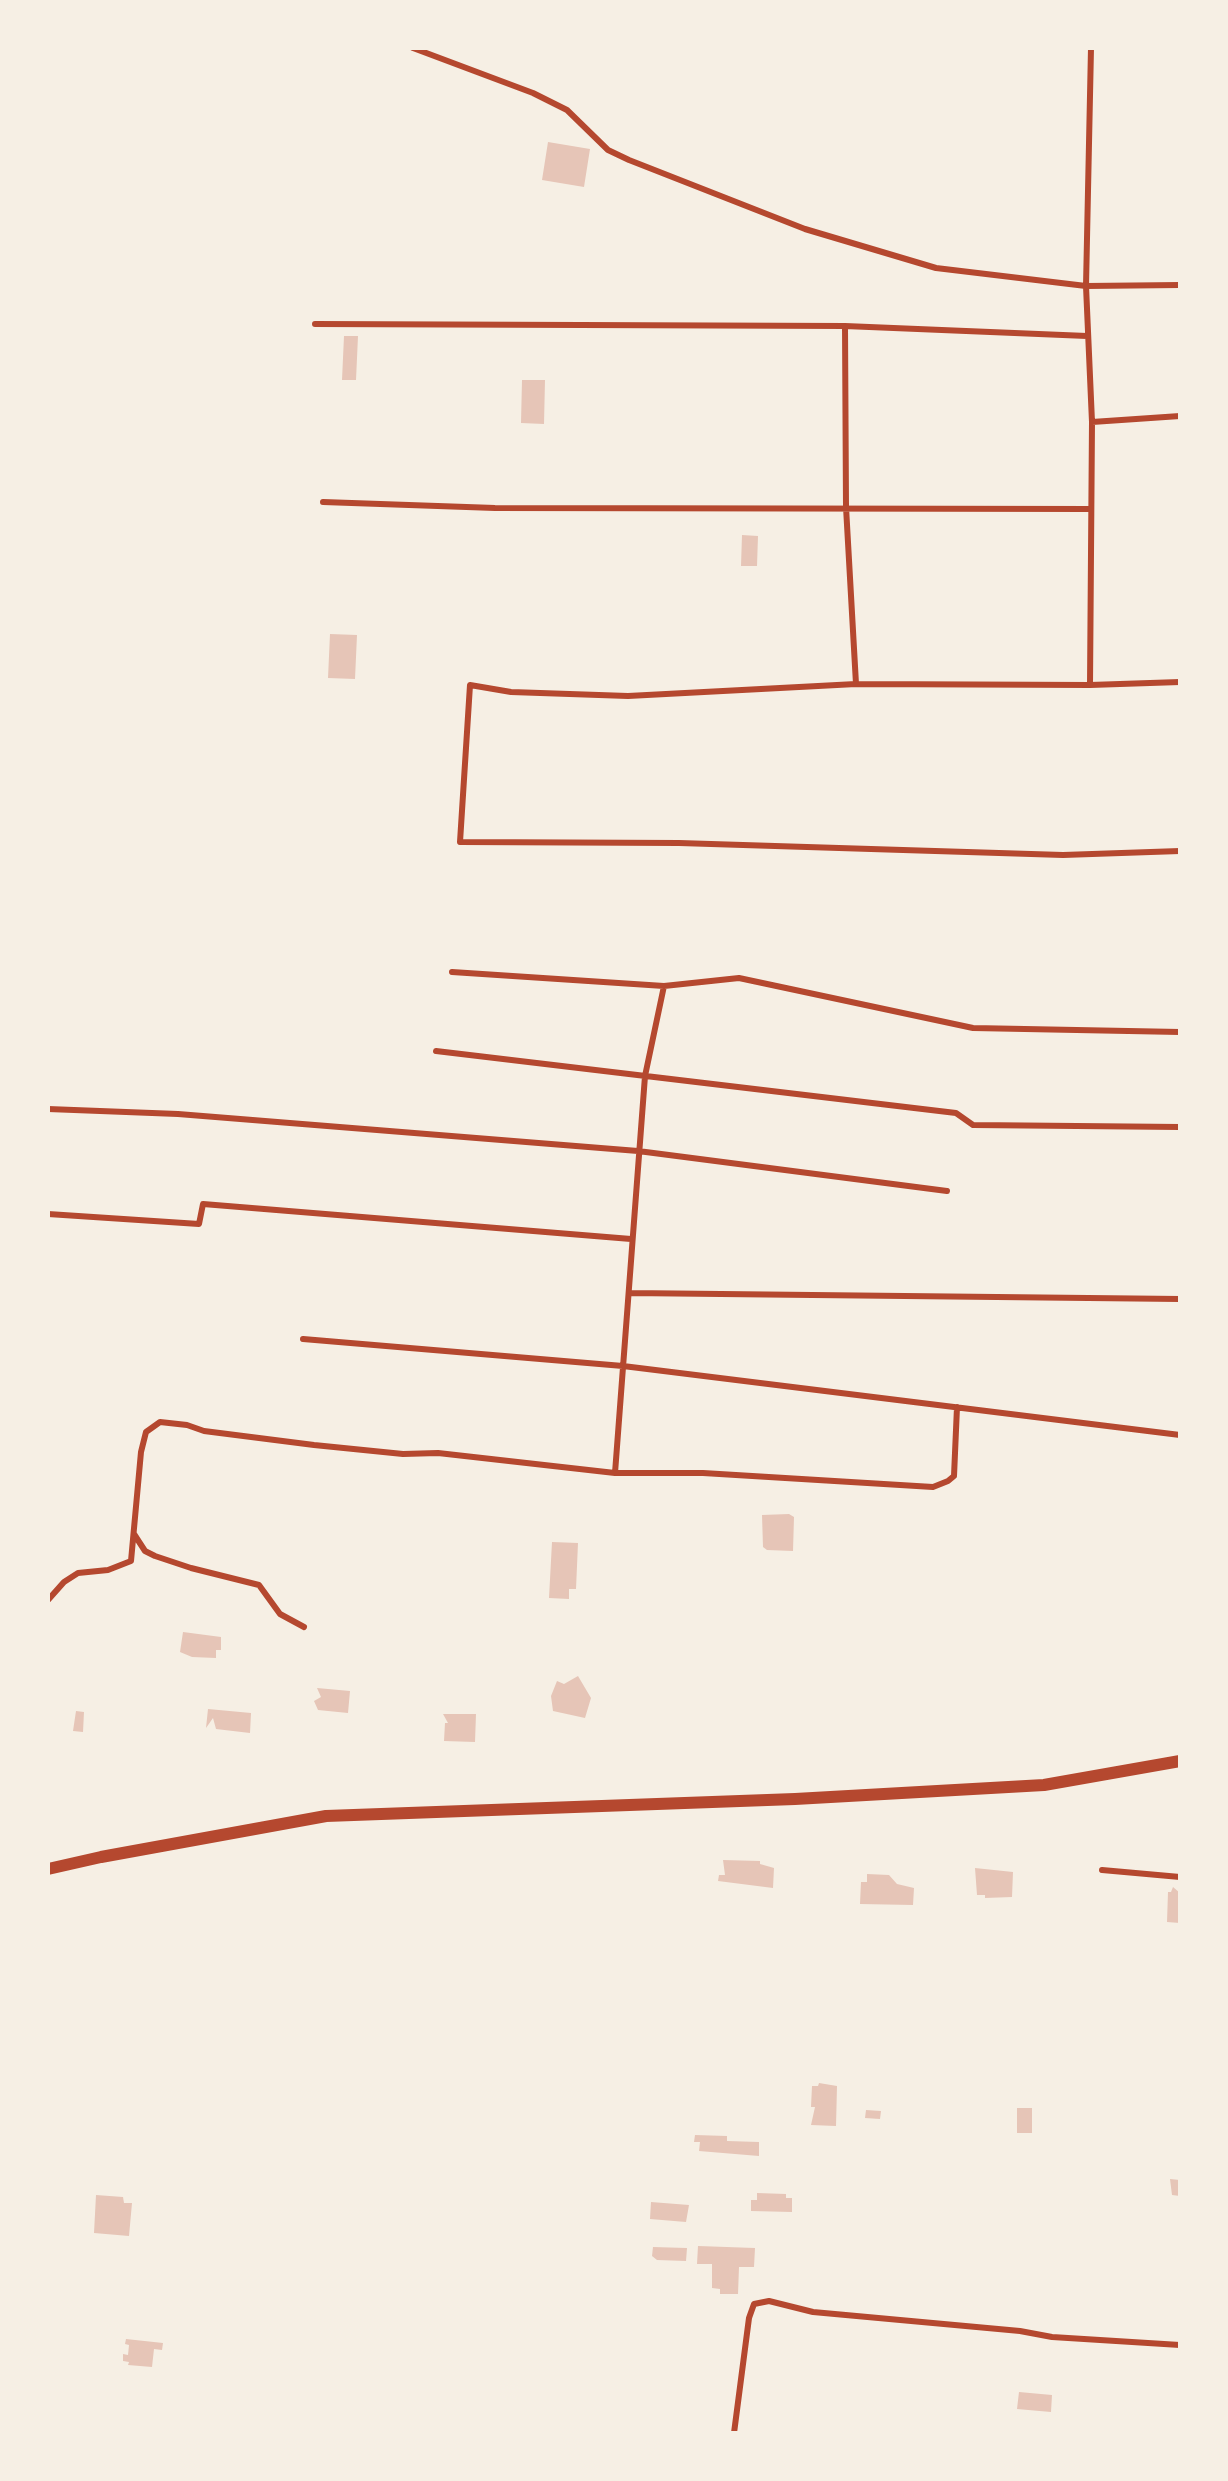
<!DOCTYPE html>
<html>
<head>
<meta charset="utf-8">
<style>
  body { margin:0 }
  #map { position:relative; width:1228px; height:2481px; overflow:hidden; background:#f6efe4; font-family:"PT Sans",sans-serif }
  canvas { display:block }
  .frame { position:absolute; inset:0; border:50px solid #f6efe4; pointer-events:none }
</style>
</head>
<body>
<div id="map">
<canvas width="1228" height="2481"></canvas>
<div class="frame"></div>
</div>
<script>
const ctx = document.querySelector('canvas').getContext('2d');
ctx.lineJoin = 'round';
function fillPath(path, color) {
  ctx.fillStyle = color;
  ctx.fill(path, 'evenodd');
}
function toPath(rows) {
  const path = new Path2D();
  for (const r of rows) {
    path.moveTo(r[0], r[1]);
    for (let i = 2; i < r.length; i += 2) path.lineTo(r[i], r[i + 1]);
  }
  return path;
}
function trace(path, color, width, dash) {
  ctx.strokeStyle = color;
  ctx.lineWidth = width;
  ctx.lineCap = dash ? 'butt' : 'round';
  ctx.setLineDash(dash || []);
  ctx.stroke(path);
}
fillPath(toPath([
  [548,142,590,149,584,187,542,180],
  [344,336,358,336,356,380,342,380],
  [522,380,545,380,544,424,521,423],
  [742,535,758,536,757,566,741,566],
  [330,634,357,635,355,679,328,678],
  [789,1514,794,1517,793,1551,767,1550,763,1547,762,1515],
  [552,1542,578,1543,576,1589,569,1589,569,1599,549,1598],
  [183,1632,221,1637,221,1650,216,1650,216,1658,192,1657,180,1652],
  [578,1676,591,1698,585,1718,553,1711,551,1696,557,1681,564,1684],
  [317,1688,350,1691,348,1713,318,1710,314,1701,321,1697],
  [208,1709,251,1713,250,1733,216,1729,213,1718,206,1728],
  [76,1711,84,1712,83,1732,73,1731],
  [443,1714,476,1714,475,1742,444,1741,445,1723,448,1723],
  [723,1860,760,1861,760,1864,774,1868,773,1888,718,1881,719,1875,725,1875],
  [975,1868,1013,1872,1012,1897,985,1898,985,1895,977,1895],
  [867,1874,889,1875,897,1884,914,1888,913,1905,860,1904,861,1882,867,1882],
  [1173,1887,1180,1893,1180,1923,1167,1922,1168,1892,1171,1892],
  [819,2083,837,2086,836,2126,811,2125,815,2107,811,2107,812,2086,818,2086],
  [1017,2108,1032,2108,1032,2133,1017,2133],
  [866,2110,881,2111,880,2119,865,2118],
  [695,2135,727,2136,727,2141,759,2142,759,2156,699,2151,700,2142,694,2142],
  [1170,2179,1180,2180,1180,2196,1172,2195],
  [757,2193,786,2194,786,2198,792,2198,792,2212,751,2211,751,2200,757,2200],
  [96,2195,123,2197,124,2203,132,2203,129,2236,94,2233],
  [651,2202,689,2205,686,2222,650,2219],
  [698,2246,755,2248,754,2267,739,2267,738,2294,720,2294,720,2289,712,2288,712,2264,697,2264],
  [653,2247,687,2248,686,2261,657,2260,652,2256],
  [126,2339,163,2343,162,2350,154,2349,152,2367,128,2365,129,2362,123,2361,123,2354,128,2355,129,2345,125,2344],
  [1019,2392,1052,2395,1051,2412,1017,2409]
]), '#e6c5b7');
trace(toPath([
  [413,48,533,93,567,110,608,150,629,160,805,229,936,268,1086,286,1180,285],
  [1091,48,1086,286,1092,422],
  [315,324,845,326,1087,336],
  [845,326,846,507,856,684],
  [323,502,495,508,1091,509],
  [1180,682,1090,685,856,684,628,696,511,692,470,685,460,842,679,843,1063,855,1180,851],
  [1090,685,1092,422,1180,416],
  [452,972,664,986,739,978,973,1028,1180,1032],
  [436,1051,956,1113,973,1125,1180,1127],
  [48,1109,178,1114,638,1151,947,1191],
  [48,1214,199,1224,203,1204,631,1239],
  [629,1293,1180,1299],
  [303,1339,623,1366,1180,1435],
  [615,1473,645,1076,664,986],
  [134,1534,145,1551,155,1556,191,1568,259,1585,280,1614,304,1627],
  [48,1600,64,1582,78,1573,108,1570,131,1561,141,1452,146,1432,160,1422,187,1425,204,1431,314,1445,403,1454,438,1453,615,1473,703,1473,933,1487,948,1481,954,1476,957,1407],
  [1102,1870,1180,1877],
  [734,2433,749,2318,754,2304,769,2301,813,2312,1020,2331,1052,2337,1180,2345]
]), '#b5482f', 6);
trace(toPath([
  [48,1869,101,1857,326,1816,795,1799,1044,1785,1180,1761]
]), '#b5482f', 12);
</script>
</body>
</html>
